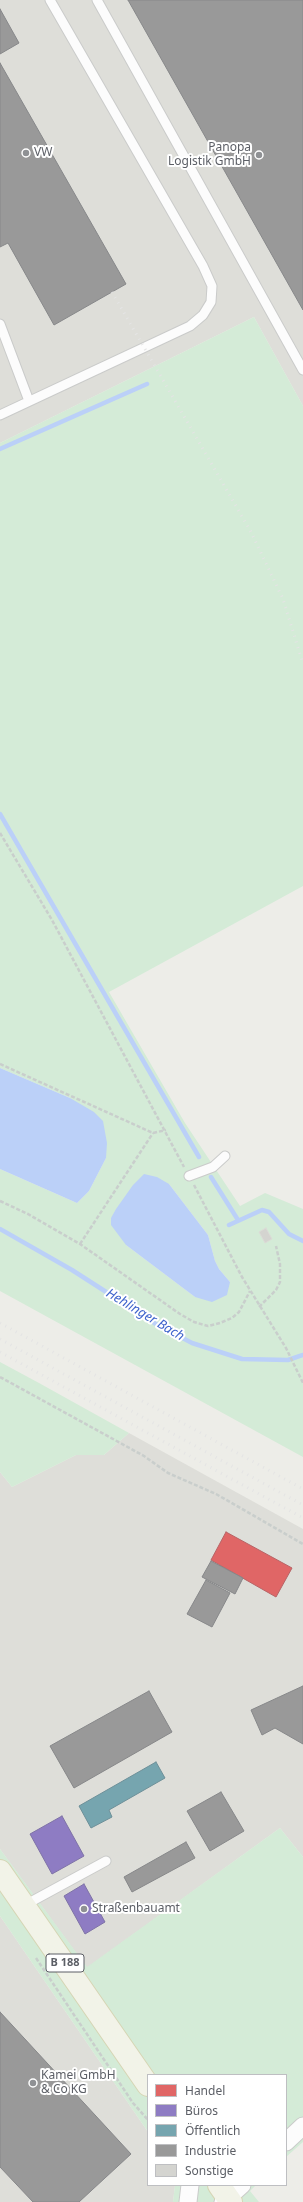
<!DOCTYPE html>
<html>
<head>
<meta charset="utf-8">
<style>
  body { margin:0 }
  #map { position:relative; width:303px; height:2202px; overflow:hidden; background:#edede8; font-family:"Noto Sans",sans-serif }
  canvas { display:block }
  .legend { position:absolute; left:147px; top:2074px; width:140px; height:112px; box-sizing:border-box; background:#fff; border:1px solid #bebfc2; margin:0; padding:5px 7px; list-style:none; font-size:12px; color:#5c5f66 }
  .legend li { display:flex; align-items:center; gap:8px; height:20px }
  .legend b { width:20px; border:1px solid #bebfc2 }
</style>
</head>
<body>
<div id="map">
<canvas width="303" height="2202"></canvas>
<ul class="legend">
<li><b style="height:11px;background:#e06666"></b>Handel</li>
<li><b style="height:11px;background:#8e7cc3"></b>Büros</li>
<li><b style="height:11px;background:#76a5af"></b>Öffentlich</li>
<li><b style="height:11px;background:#999"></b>Industrie</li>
<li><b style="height:11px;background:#d4d4d0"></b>Sonstige</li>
</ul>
</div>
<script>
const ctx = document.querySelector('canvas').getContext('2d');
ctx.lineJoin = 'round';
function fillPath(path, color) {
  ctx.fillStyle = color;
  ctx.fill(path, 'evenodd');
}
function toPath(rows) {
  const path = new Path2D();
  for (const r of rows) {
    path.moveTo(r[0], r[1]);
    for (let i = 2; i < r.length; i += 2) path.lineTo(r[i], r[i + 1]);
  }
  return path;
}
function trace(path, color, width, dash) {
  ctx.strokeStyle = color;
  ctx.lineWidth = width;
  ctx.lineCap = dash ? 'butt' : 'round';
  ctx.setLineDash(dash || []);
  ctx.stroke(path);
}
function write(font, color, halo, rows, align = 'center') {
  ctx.font = font + ' "Noto Sans",sans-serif';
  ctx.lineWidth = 4;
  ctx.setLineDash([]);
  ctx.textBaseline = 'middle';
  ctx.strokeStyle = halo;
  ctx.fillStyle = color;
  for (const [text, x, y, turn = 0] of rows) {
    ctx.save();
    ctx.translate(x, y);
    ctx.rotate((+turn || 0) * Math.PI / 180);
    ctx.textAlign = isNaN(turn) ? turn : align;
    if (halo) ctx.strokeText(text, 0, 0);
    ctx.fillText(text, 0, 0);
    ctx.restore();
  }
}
fillPath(toPath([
  [0,0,303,0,303,406,254,317,0,443],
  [129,1433,303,1529,303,1857,280,1828,87,1968,0,1849,0,1472,12,1487,76,1455,104,1455],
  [0,1916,148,2132,148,2185,175,2185,173,2202,0,2202]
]), '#deded9');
fillPath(toPath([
  [254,317,303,406,303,886,109,992,185,1123,240,1206,265,1193,303,1209,303,1457,0,1291,0,1169,77,1203,89,1191,106,1158,70,1098,0,1068,0,443],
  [169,1184,208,1235,215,1261,219,1269,230,1282,195,1297,126,1245],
  [0,1362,39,1383,129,1433,104,1455,76,1455,12,1487,0,1472],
  [280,1828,303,1857,303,2142,286,2157,286,2075,148,2075,148,2132,0,1916,0,1849,87,1967],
  [175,2185,256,2185,250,2191,259,2202,173,2202]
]), '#d4ebd7');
fillPath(toPath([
  [0,1068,70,1098,94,1112,103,1121,107,1143,106,1158,89,1191,77,1203,0,1169],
  [144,1174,157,1177,169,1184,208,1235,215,1261,219,1269,230,1282,227,1295,212,1302,195,1297,126,1245,111,1225,111,1218,116,1209,133,1185]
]), '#bbd0f8');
const shops = toPath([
  [226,1532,292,1568,276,1597,211,1560,226,1532]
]);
fillPath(shops, '#e06666');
trace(shops, '#b86466', 1);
const offices = toPath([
  [62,1816,84,1856,52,1874,30,1834,62,1816],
  [84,1884,105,1922,85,1934,64,1896,84,1884]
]);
fillPath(offices, '#8e7cc3');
trace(offices, '#7f73a7', 1);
const public = toPath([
  [156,1762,165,1778,109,1810,112,1817,91,1828,79,1806,156,1762]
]);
fillPath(public, '#76a5af');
trace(public, '#6e9099', 1);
const industry = toPath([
  [128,0,303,0,303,310,128,0],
  [0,9,19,43,0,54,0,9],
  [0,63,126,284,54,325,8,243,0,247,0,63],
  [211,1561,243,1578,235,1594,202,1577,211,1561],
  [206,1580,230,1593,212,1627,187,1614,206,1580],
  [303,1686,303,1744,275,1728,262,1735,251,1710,303,1686],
  [149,1691,172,1732,74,1788,50,1746,149,1691],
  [221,1792,244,1831,210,1851,187,1811,221,1792],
  [186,1842,195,1858,132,1892,124,1877,186,1842],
  [0,2012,131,2154,79,2202,33,2202,0,2167,0,2012]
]);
fillPath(industry, '#999');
trace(industry, '#87888a', 1);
trace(toPath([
  [0,449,147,384],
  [0,814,199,1157],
  [211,1177,238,1220],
  [229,1225,262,1210,269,1212,289,1234,303,1241],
  [0,1229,72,1270,156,1324,192,1343,242,1359,288,1360,303,1355]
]), '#bbd0f8', 4.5);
const building = toPath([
  [266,1228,272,1239,265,1243,259,1232,266,1228]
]);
fillPath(building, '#d4d4d0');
trace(building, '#dcdcd7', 1);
const lane = toPath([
  [97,0,303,370],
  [0,324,29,401],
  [0,415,190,326,203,315,211,302,212,286,203,266,50,0],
  [189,1176,213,1167,225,1156],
  [25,1905,106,1861]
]);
const street = toPath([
  [286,2142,303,2126],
  [188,2202,190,2185],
  [223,2202,242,2185]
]);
const primary = toPath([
  [0,1871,148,2085],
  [219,2185,231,2202]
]);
trace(lane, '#cacbca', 11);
trace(street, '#cacbca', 19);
trace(primary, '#d6d5b4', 24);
trace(toPath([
  [0,833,52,920,184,1167],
  [0,1064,153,1133,166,1130],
  [194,1185,242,1277,286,1348,303,1383],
  [0,1201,28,1214,80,1244,180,1314,194,1322,208,1326,220,1323,232,1318,239,1312,250,1291],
  [80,1244,153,1133],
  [259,1307,276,1290,280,1282,280,1264,276,1246],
  [0,1377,144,1456,168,1473,216,1494,303,1544],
  [36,1958,133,2103,148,2120]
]), '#c9cecc', 2.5, [4, 2]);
trace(lane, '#fcfcfc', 9);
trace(street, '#fcfcfc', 17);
trace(primary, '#f2f3e8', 22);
trace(toPath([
  [112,292,251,532,283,599,303,664],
  [0,1323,303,1489],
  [0,1339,303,1505],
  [0,1352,303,1518]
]), '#e4e4e4', 3, [1, 5]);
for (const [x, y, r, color] of [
  [26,153,4,"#8f9194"],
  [259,155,4,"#8f9194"],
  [84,1909,4,"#8f9194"],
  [33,2083,4,"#8f9194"]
]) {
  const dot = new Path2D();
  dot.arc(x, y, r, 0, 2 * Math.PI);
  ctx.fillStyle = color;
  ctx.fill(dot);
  trace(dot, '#fff', 1.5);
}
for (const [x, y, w] of [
  [65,1963,38]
]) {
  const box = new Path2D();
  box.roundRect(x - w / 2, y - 9, w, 18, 3);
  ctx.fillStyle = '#fff';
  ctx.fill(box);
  trace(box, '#5c5f66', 1);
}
write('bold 11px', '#5c5f66', null, [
  ["B 188",65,1963]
]);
write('12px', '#5c5f66', '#fff', [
  ["Panopa",251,148,"right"],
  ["Logistik GmbH",251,162,"right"],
  ["VW",34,153],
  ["Straßenbauamt",92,1909],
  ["Kamei GmbH",41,2076],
  ["& Co KG",41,2090]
], 'left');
write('italic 13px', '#3f64cc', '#fff', [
  ["Hehlinger Bach",145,1315,31]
]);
</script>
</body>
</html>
